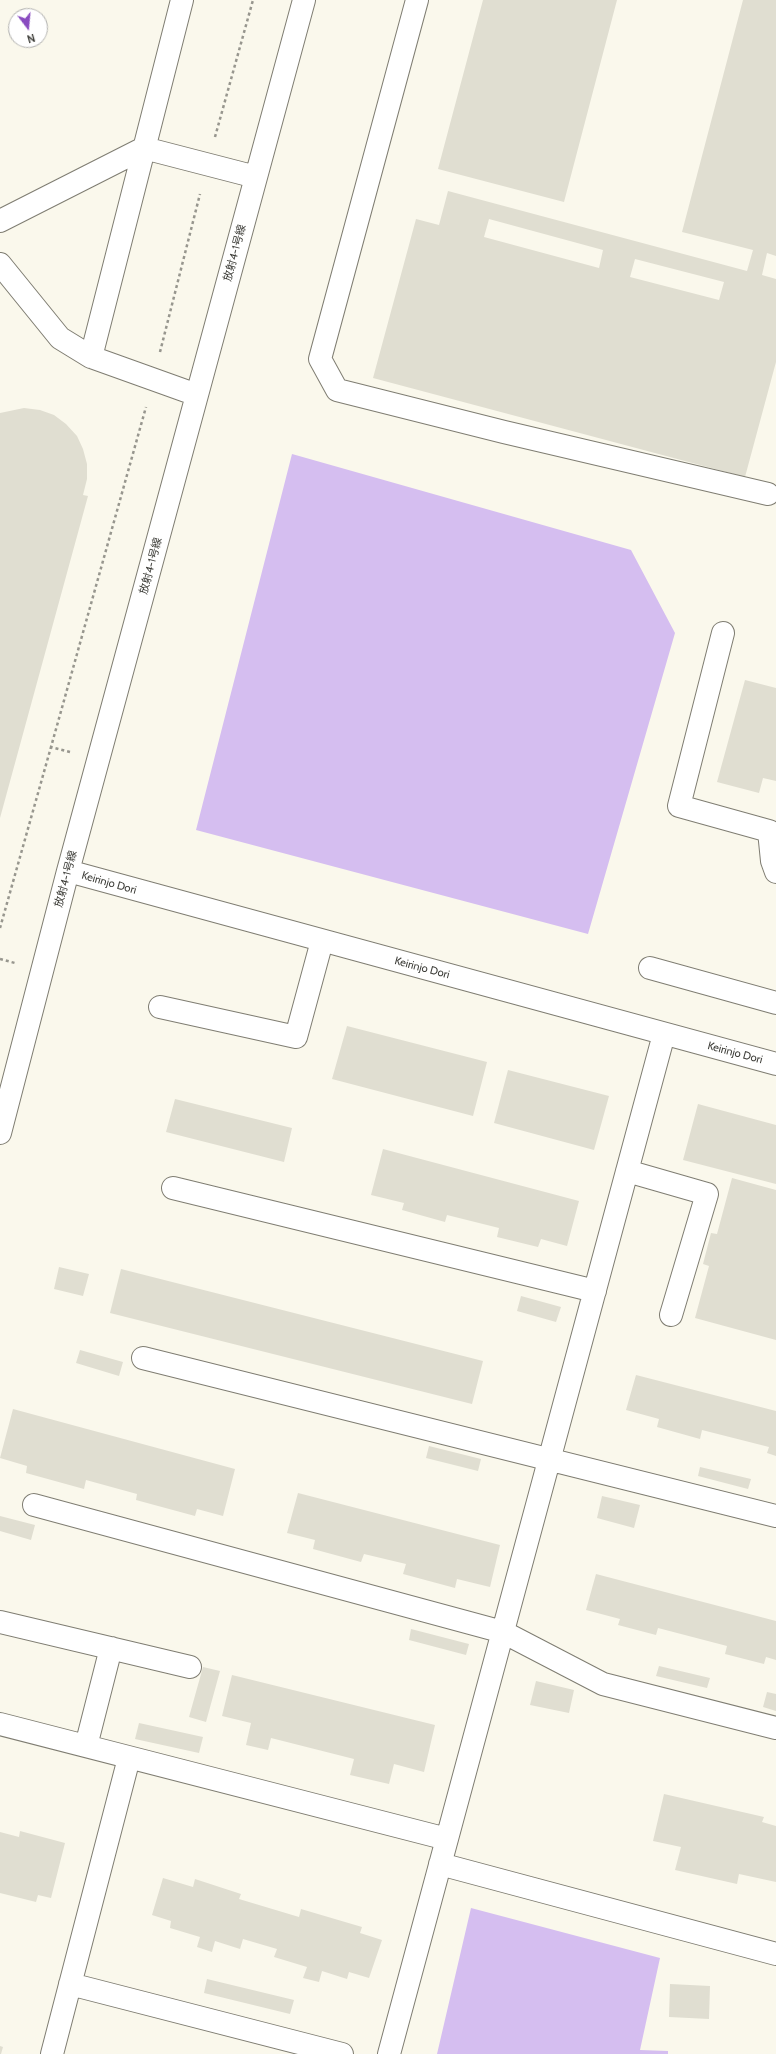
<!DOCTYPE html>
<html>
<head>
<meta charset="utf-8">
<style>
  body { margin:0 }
  #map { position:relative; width:776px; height:2054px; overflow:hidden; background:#faf8ec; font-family:Cabin,sans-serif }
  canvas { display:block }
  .north { position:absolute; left:8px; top:8px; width:40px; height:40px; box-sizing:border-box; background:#fff; border:1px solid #b1b1af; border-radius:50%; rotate:164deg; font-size:11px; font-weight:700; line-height:16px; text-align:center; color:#3d3d38 }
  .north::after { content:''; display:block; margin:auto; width:14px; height:18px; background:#894bc0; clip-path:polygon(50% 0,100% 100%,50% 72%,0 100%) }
</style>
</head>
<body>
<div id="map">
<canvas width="776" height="2054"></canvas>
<div class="north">N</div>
</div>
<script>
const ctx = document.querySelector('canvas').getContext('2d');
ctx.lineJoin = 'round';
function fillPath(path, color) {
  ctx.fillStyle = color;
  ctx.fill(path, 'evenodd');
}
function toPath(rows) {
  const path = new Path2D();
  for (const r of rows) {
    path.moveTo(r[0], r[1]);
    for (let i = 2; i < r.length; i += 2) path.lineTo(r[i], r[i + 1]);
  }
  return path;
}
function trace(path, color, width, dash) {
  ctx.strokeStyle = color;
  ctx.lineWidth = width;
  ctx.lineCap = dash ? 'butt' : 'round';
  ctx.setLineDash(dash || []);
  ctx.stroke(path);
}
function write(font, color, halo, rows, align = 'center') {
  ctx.font = font + ' Cabin,"Noto Sans JP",sans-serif';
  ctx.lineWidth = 3;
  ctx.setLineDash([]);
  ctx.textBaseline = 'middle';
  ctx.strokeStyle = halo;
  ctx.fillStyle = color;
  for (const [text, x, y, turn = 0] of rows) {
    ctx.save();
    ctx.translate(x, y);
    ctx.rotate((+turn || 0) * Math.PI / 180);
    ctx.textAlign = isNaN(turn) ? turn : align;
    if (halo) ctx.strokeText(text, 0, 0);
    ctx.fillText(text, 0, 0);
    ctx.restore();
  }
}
fillPath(toPath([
  [292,454,631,550,675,633,588,934,196,830],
  [471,1908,660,1958,640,2050,668,2051,668,2054,437,2054]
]), '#d5bef0');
fillPath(toPath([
  [483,0,617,0,564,202,438,169],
  [743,0,776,0,776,256,767,253,762,275,776,279,776,362,745,477,373,378,416,219,439,225,448,191,747,271,753,250,682,232],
  [489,219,603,250,599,268,484,237],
  [635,259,724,282,719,300,630,277],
  [24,408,40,410,54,415,66,424,77,436,83,449,87,464,87,479,83,495,88,496,0,818,0,413],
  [745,680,776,688,776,781,763,778,759,793,717,782],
  [347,1026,487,1062,473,1116,332,1079],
  [508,1070,609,1096,594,1150,494,1123],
  [175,1099,292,1128,284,1162,166,1132],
  [698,1104,776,1125,776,1184,683,1160],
  [383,1149,579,1201,567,1246,541,1239,538,1247,497,1237,499,1228,447,1215,445,1222,402,1210,404,1203,371,1195],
  [732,1178,776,1190,776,1340,695,1318,709,1266,703,1264,711,1233,717,1234],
  [59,1267,89,1274,83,1296,54,1289],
  [121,1269,483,1361,472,1404,110,1313],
  [521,1296,561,1307,556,1322,517,1311],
  [80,1350,123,1362,119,1376,76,1363],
  [636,1375,776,1411,776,1456,767,1453,769,1447,702,1430,700,1439,657,1427,659,1419,626,1410],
  [13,1409,235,1469,223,1516,197,1509,195,1516,136,1500,137,1494,86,1480,84,1489,26,1473,27,1466,0,1458],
  [429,1446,481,1459,478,1471,426,1458],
  [700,1467,751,1479,748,1489,698,1476],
  [298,1493,500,1545,490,1587,457,1579,455,1588,403,1574,406,1564,364,1554,361,1562,313,1549,315,1540,287,1533],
  [602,1496,640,1505,634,1528,597,1518],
  [0,1516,35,1525,31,1540,0,1531],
  [596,1574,776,1621,776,1660,766,1657,764,1664,725,1654,727,1646,658,1628,656,1635,618,1625,620,1619,586,1610],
  [411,1629,469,1644,466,1655,409,1640],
  [659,1666,710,1678,707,1688,656,1676],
  [203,1667,220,1671,206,1722,189,1717],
  [232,1675,435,1725,424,1772,394,1764,389,1784,350,1775,354,1759,271,1738,268,1750,246,1745,251,1723,222,1716],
  [536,1681,574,1690,569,1713,530,1705],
  [767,1692,776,1694,776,1711,763,1707],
  [139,1723,203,1737,199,1753,135,1739],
  [664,1794,764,1817,762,1822,776,1826,776,1882,739,1874,737,1884,675,1870,681,1847,653,1841],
  [20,1831,65,1843,51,1898,38,1895,36,1902,0,1893,0,1832,19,1837],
  [163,1878,193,1887,195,1879,241,1894,239,1899,299,1917,301,1909,362,1927,360,1933,382,1940,369,1978,349,1972,347,1979,322,1971,319,1982,303,1978,307,1967,274,1957,277,1949,243,1939,240,1949,215,1941,212,1952,197,1947,200,1937,170,1928,171,1921,152,1915],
  [207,1979,294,2000,290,2014,204,1993],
  [670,1984,710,1986,709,2019,669,2017],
  [0,2046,3,2047,1,2054,0,2054]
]), '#e0ded1');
const minor = toPath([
  [182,0,91,357,197,395],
  [417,0,320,359,337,390,504,432,768,494],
  [0,221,144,148,256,177],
  [0,264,60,338,91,357],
  [723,633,679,806,769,831,772,861,776,872],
  [68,871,776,1064],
  [650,968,776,1003],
  [160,1007,296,1037,322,941],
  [0,1133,68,871,304,0],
  [627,1171,707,1194,671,1315],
  [173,1188,595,1291],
  [143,1358,776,1516],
  [34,1505,503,1632,603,1684,776,1728],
  [0,1622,190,1667],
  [0,1724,447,1839],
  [86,1746,111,1648],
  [440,1864,776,1954],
  [70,1984,342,2054],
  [52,2054,129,1758],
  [389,2054,664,1034]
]);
trace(minor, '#7f7d72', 24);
trace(toPath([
  [215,137,253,0],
  [160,352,200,194],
  [70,752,51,747,146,407],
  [0,928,51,747],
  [0,959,15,963]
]), '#97968e', 2.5, [3, 3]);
trace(minor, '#fff', 22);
write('11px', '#3d3d38', '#fff', [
  ["放射4-1号線",235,253,-75],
  ["放射4-1号線",151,566,-75],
  ["放射4-1号線",66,879,-75],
  ["Keirinjo Dori",109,883,16],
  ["Keirinjo Dori",422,968,15],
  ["Keirinjo Dori",735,1053,15]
]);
</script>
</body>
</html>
